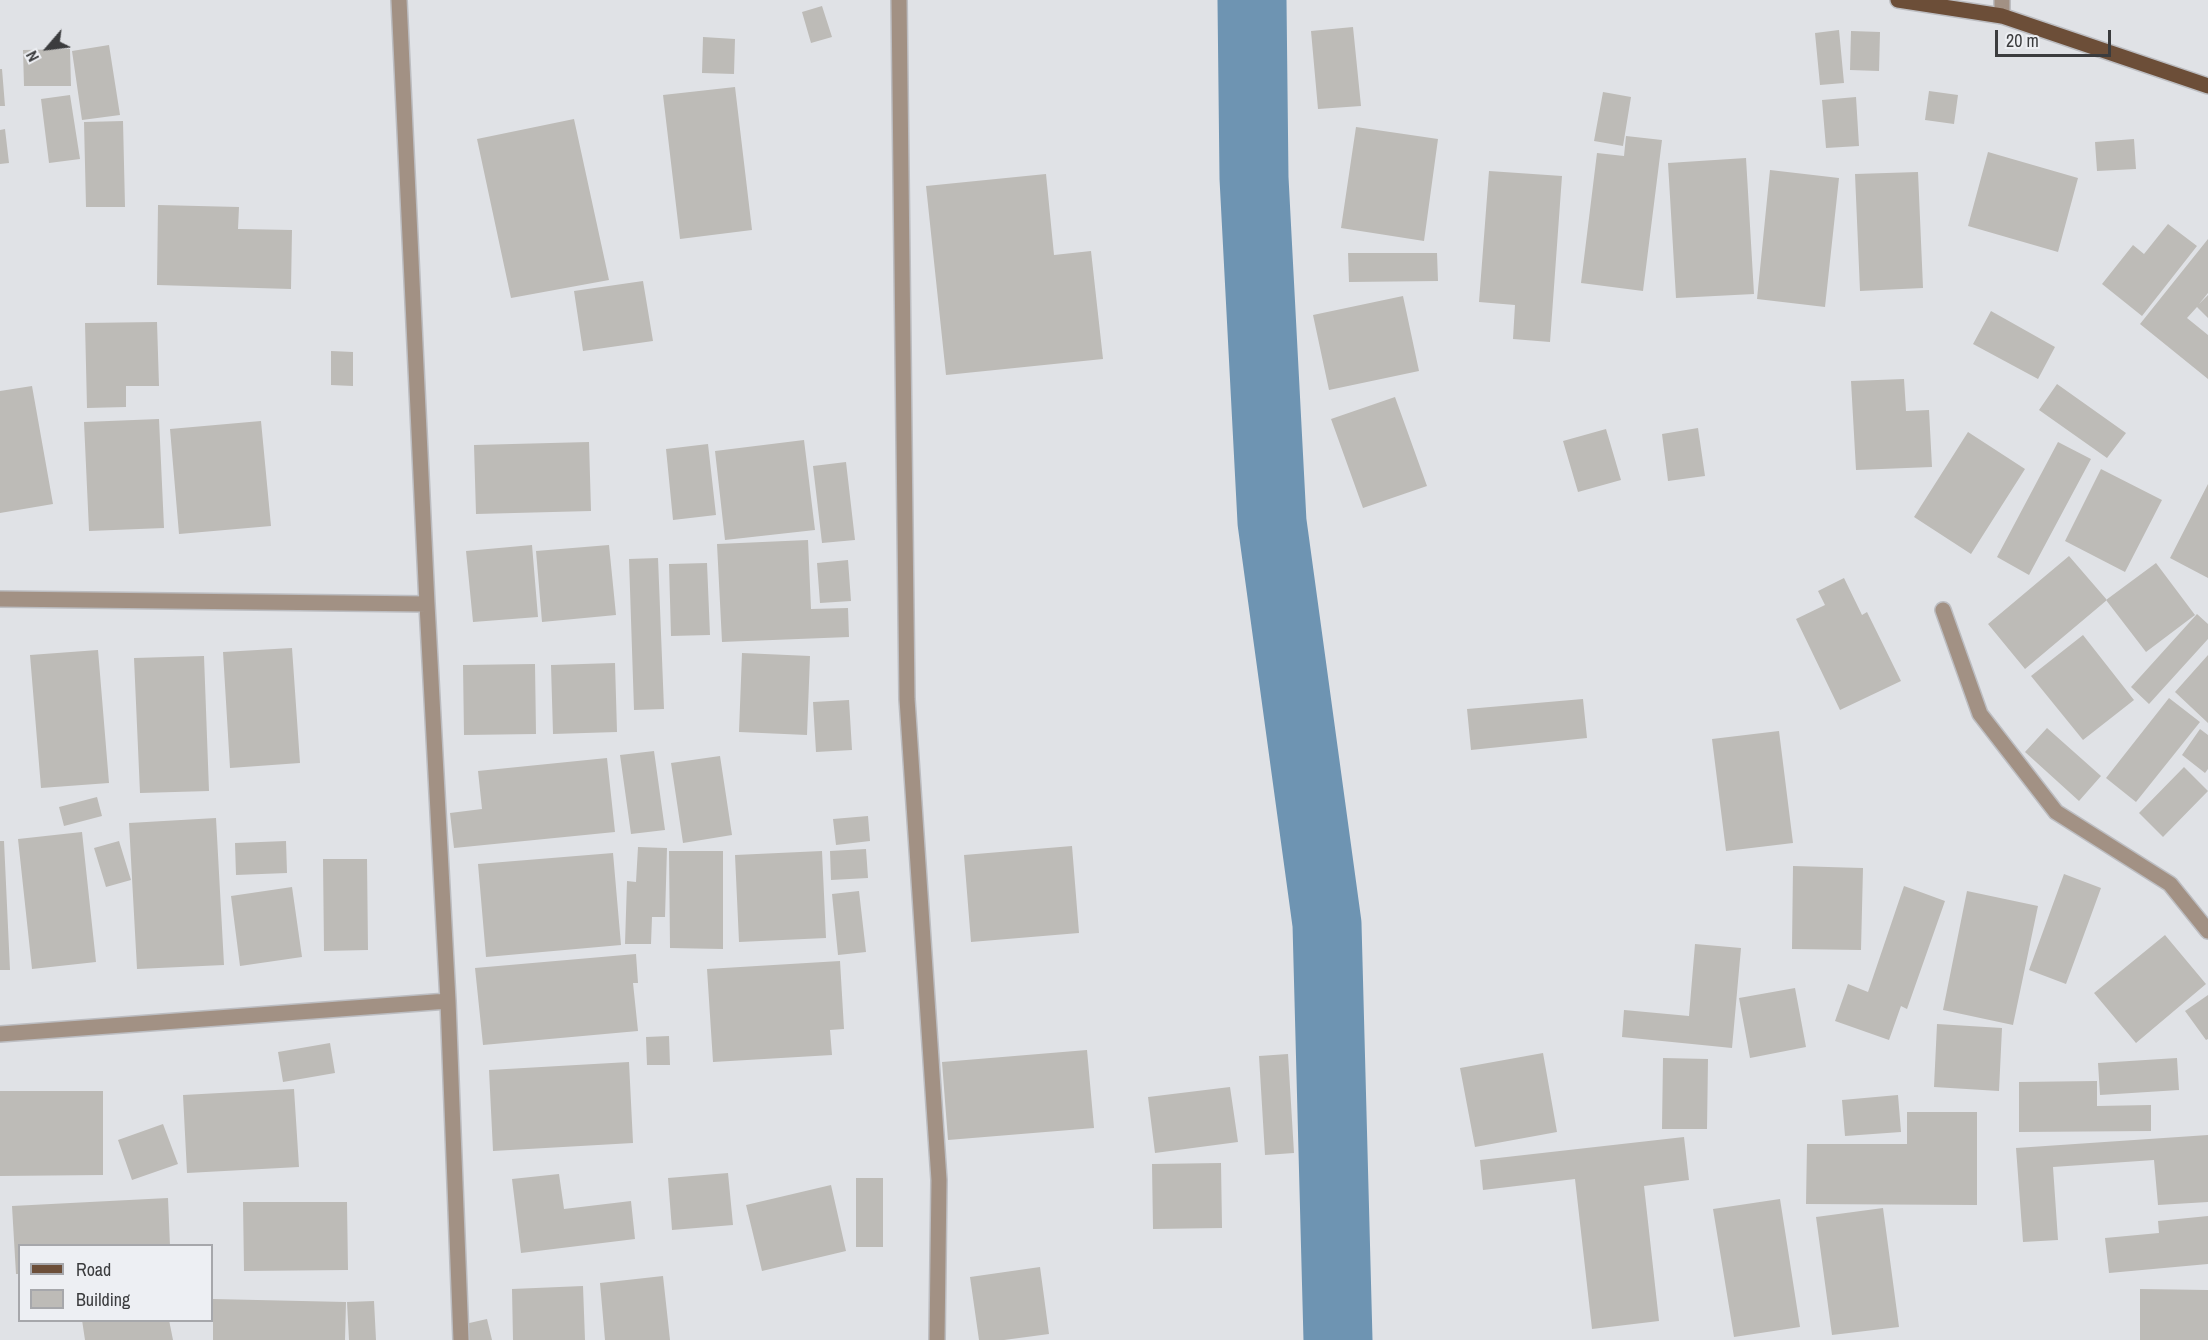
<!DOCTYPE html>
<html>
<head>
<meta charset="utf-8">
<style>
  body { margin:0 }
  #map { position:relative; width:2208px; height:1340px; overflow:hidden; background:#e0e2e6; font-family:"Archivo Narrow",sans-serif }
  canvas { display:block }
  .legend { position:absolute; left:18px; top:1244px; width:195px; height:78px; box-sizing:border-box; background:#edeff3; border:2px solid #a6a7ab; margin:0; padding:8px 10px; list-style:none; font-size:18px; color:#3b3c3e }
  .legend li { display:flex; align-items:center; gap:12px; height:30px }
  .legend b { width:30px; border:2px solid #a6a7ab }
  .north { position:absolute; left:18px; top:18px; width:60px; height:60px; -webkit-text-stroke:4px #edeff3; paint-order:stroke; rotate:242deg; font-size:16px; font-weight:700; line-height:24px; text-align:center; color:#3b3c3e }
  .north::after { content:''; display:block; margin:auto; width:21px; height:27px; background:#3b3c3e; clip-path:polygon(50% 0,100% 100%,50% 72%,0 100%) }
  .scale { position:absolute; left:1995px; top:30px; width:116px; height:27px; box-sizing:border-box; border:3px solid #3b3c3e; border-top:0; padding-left:8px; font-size:18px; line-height:21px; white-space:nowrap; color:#3b3c3e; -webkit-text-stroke:4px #edeff3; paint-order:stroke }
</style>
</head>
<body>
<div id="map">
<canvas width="2208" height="1340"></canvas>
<ul class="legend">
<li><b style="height:8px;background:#6c4e38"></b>Road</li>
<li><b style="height:16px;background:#bdbbb7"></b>Building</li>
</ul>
<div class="north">N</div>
<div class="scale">20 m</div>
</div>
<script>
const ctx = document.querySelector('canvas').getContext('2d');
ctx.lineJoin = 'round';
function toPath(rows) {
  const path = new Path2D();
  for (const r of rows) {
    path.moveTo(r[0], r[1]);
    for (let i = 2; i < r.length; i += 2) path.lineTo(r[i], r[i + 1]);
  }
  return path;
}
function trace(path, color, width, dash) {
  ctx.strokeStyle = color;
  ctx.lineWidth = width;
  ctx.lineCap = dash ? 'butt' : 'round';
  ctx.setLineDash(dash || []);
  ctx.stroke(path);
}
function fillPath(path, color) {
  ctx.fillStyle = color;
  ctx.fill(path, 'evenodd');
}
trace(toPath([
  [1252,0,1254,178,1272,522,1327,924,1338,1340]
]), '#6e94b2', 69);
fillPath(toPath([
  [822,6,832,37,811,43,802,12],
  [1353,27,1361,106,1318,109,1311,31],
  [1839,30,1844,83,1820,85,1815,33],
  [1851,31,1880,32,1879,71,1850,70],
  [703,37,735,39,734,74,702,73],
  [109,45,120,115,82,120,72,51],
  [70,49,71,86,24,86,23,50],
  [0,69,2,69,5,106,0,106],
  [735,87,752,230,680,239,663,95],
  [1929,91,1958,95,1954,124,1925,120],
  [1603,92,1631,97,1623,146,1594,141],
  [70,95,80,159,49,163,41,99],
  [1856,97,1859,146,1826,148,1822,100],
  [574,119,609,280,511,298,477,139],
  [123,121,125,207,86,207,84,122],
  [1356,127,1438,139,1424,241,1341,228],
  [5,129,9,163,0,164,0,130],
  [1626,136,1662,140,1643,291,1581,283,1597,153,1624,156],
  [2134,139,2136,169,2097,171,2095,142],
  [1988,152,2078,178,2058,252,1968,226],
  [1746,158,1754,294,1676,298,1668,163],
  [1770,170,1839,178,1825,307,1757,299],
  [1489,171,1562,176,1550,342,1513,339,1515,305,1479,302],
  [1918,172,1923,288,1860,291,1855,174],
  [1046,174,1054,255,1091,251,1103,359,946,375,926,186],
  [158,205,239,207,238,229,292,230,291,289,157,285],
  [2168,224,2197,246,2142,316,2102,284,2133,245,2144,254],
  [2208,239,2208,293,2199,304,2208,295,2208,318,2197,307,2187,318,2208,335,2208,379,2140,324],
  [1348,253,1437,253,1438,281,1349,282],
  [643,281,653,341,583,351,574,291],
  [1403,296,1419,371,1329,390,1313,315],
  [1991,311,2055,347,2038,379,1973,344],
  [157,322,159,386,126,386,126,407,87,408,85,323],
  [331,351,353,352,353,386,331,385],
  [1904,379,1906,411,1929,410,1932,467,1856,470,1851,381],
  [2057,384,2126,433,2107,458,2039,410],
  [32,386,53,504,0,513,0,391],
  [1395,397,1427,486,1363,508,1331,419],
  [159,419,164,528,89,531,84,422],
  [261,421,271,526,179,534,170,429],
  [1698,428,1705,476,1668,481,1662,434],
  [1606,429,1621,480,1578,492,1563,441],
  [1968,432,2025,469,1971,554,1914,517],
  [804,440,815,530,725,540,715,451],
  [589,442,591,511,476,514,474,445],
  [2058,442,2091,459,2029,575,1997,557],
  [708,444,716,515,673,520,666,449],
  [846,462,855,540,822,543,813,466],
  [2101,469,2162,500,2125,572,2065,541],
  [2208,484,2208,578,2170,558],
  [808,540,811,609,848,608,849,637,722,642,717,544],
  [532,545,538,617,473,622,466,551],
  [609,545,616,615,542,622,536,551],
  [2069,556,2107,600,2025,669,1988,624],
  [658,558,664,709,634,710,629,559],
  [848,560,851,601,820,603,817,563],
  [707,563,710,635,671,636,669,564],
  [2156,563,2195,615,2146,652,2106,600],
  [1844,578,1862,615,1867,612,1901,681,1840,710,1796,619,1825,605,1818,591],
  [2197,614,2208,624,2208,639,2149,704,2131,687],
  [2083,635,2134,700,2083,740,2031,676],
  [292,648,300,763,230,768,223,652],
  [98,650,109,783,41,788,30,655],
  [742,653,810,656,807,735,739,732],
  [2208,655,2208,723,2175,692],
  [204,656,209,791,140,793,134,658],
  [615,663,617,732,553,734,551,665],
  [535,664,536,734,464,735,463,665],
  [2169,698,2200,722,2136,802,2106,778],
  [1583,699,1587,738,1471,750,1467,709],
  [849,700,852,750,816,752,813,702],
  [2047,728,2101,776,2079,801,2025,752],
  [2200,729,2208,735,2208,769,2205,773,2182,755],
  [1779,731,1793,843,1726,851,1712,739],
  [654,751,665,830,631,834,620,755],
  [720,756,732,835,683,843,671,763],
  [607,758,615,832,454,848,450,813,482,809,478,771],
  [2184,767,2208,791,2163,837,2139,813],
  [97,797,102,816,64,826,59,807],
  [868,816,870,841,836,845,833,819],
  [216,818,224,965,137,969,129,823],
  [82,832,96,962,32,969,18,839],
  [0,841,4,841,10,970,0,970],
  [119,841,131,880,106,887,94,848],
  [286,841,287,873,236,875,235,843],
  [1072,846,1079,933,971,942,964,855],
  [638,847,667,848,665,917,652,917,651,944,625,944,627,881,636,882],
  [866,849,868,878,831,880,830,851],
  [669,851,723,851,723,949,670,948],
  [822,851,826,938,739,942,735,855],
  [613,853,621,945,486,957,478,864],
  [323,859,367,859,368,950,324,951],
  [1793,866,1863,868,1861,950,1792,949],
  [2064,874,2101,888,2066,984,2029,970],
  [1904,886,1945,901,1907,1009,1901,1006,1889,1040,1835,1021,1848,984,1868,992],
  [292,887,302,957,240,966,231,896],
  [859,891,866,952,838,955,832,894],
  [1967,891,2038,906,2013,1025,1943,1010],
  [2165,935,2206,984,2136,1043,2094,993],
  [1695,944,1741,948,1732,1048,1622,1037,1624,1010,1689,1016],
  [636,954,638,983,633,983,638,1031,483,1045,475,968],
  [840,961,844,1029,830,1030,832,1055,713,1062,707,969],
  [1795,988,1806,1047,1750,1058,1739,998],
  [2208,995,2208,1039,2206,1040,2185,1011],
  [1937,1024,2002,1028,1999,1091,1934,1087],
  [669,1036,670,1065,647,1065,646,1037],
  [330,1043,335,1073,283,1082,278,1052],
  [1087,1050,1094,1128,948,1140,942,1062],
  [1543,1053,1557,1132,1475,1147,1460,1068],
  [1288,1054,1294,1153,1265,1155,1259,1056],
  [1663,1058,1708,1059,1707,1129,1662,1129],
  [2177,1058,2179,1090,2100,1095,2098,1063],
  [629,1062,633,1143,493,1151,489,1070],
  [2097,1081,2097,1106,2151,1105,2151,1131,2019,1132,2019,1082],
  [1230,1087,1238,1142,1155,1153,1148,1097],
  [294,1089,299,1167,187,1173,183,1095],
  [0,1091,103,1091,103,1175,0,1176],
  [1898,1095,1901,1132,1845,1136,1842,1100],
  [1907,1112,1977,1112,1977,1205,1806,1204,1807,1144,1907,1144],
  [163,1124,178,1164,132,1180,118,1140],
  [2208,1135,2208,1202,2158,1205,2154,1160,2053,1167,2058,1240,2023,1242,2016,1148],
  [1684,1137,1689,1180,1644,1186,1659,1321,1592,1329,1575,1179,1483,1190,1480,1160],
  [1221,1163,1222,1228,1153,1229,1152,1164],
  [728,1173,733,1225,672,1230,668,1178],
  [559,1174,564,1209,631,1201,635,1239,521,1253,512,1179],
  [856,1178,883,1178,883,1247,856,1247],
  [831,1185,846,1251,762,1271,746,1205],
  [168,1198,170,1246,20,1246,20,1274,16,1274,12,1206],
  [1780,1199,1800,1327,1734,1337,1713,1209],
  [243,1202,347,1202,348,1270,244,1271],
  [1883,1208,1899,1327,1832,1335,1816,1217],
  [2208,1216,2208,1264,2109,1273,2105,1238,2159,1233,2158,1221],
  [1040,1267,1049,1334,1004,1340,979,1340,970,1277],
  [663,1276,670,1340,605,1340,600,1283],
  [583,1286,585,1340,513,1340,512,1289],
  [2140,1289,2208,1290,2208,1340,2140,1340],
  [213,1299,346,1302,345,1340,213,1340],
  [374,1301,376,1340,349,1340,347,1302],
  [487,1319,492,1340,469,1340,465,1324],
  [82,1320,169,1320,173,1340,85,1340]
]), '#bdbbb7');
const minor = toPath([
  [399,0,427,604,448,1001,461,1340],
  [899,0,907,699,939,1180,937,1340],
  [2002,16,2002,0],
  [0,599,427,604],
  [1943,610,1980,714,2056,812,2170,884,2208,931],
  [0,1034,448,1001]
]);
const major = toPath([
  [1898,0,2002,16,2208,86]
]);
trace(minor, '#bcbdc1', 18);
trace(major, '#bcbdc1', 18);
trace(minor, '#a29184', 15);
trace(major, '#6c4e38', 15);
</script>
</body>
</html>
